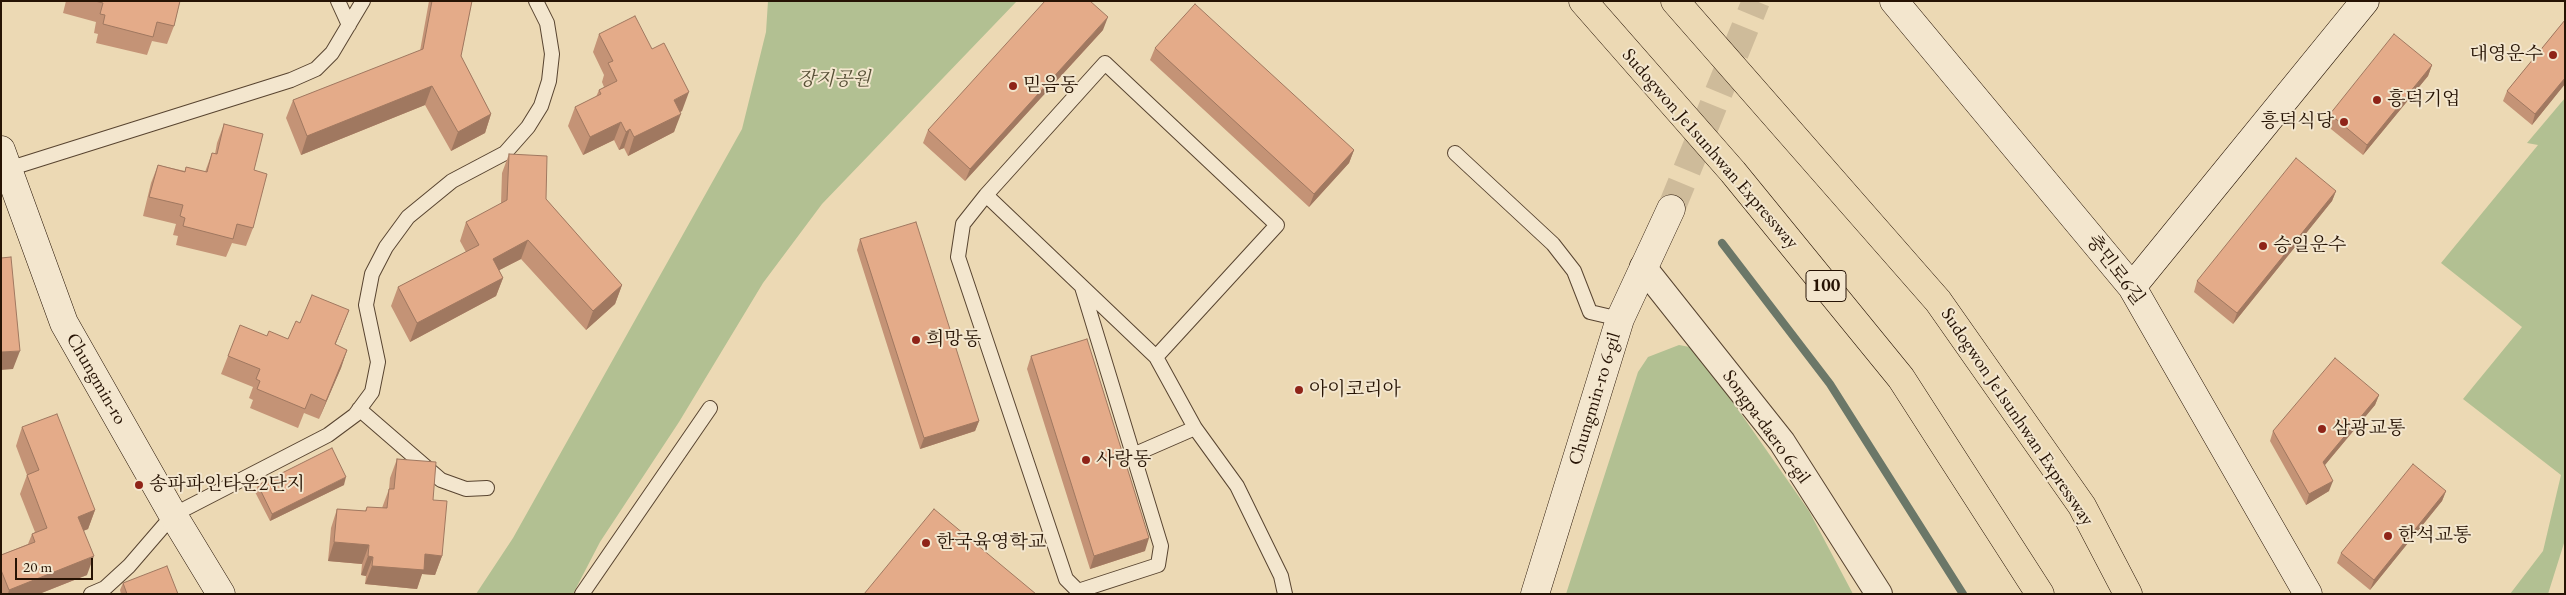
<!DOCTYPE html>
<html>
<head>
<meta charset="utf-8">
<style>
  body { margin:0 }
  #map { position:relative; width:2566px; height:595px; overflow:hidden; background:#ecd9b4; font-family:"EB Garamond",serif }
  canvas { display:block }
  .frame { position:absolute; inset:0; border:2px solid #261304; pointer-events:none }
  .scale { position:absolute; left:15px; top:558px; width:78px; height:22px; box-sizing:border-box; border:2px solid #261304; border-top:0; padding-left:6px; font-size:15px; line-height:18px; white-space:nowrap; color:#261304; -webkit-text-stroke:4px #f3e6ce; paint-order:stroke }
</style>
</head>
<body>
<div id="map">
<canvas width="2566" height="595"></canvas>
<div class="frame"></div>
<div class="scale">20 m</div>
</div>
<script>
const ctx = document.querySelector('canvas').getContext('2d');
ctx.lineJoin = 'round';
function fillPath(path, color) {
  ctx.fillStyle = color;
  ctx.fill(path, 'evenodd');
}
function toPath(rows) {
  const path = new Path2D();
  for (const r of rows) {
    path.moveTo(r[0], r[1]);
    for (let i = 2; i < r.length; i += 2) path.lineTo(r[i], r[i + 1]);
  }
  return path;
}
function trace(path, color, width, dash) {
  ctx.strokeStyle = color;
  ctx.lineWidth = width;
  ctx.lineCap = dash ? 'butt' : 'round';
  ctx.setLineDash(dash || []);
  ctx.stroke(path);
}
function write(font, color, halo, rows, align = 'center') {
  ctx.font = font + ' "EB Garamond","Noto Serif KR",serif';
  ctx.lineWidth = 4;
  ctx.setLineDash([]);
  ctx.textBaseline = 'middle';
  ctx.strokeStyle = halo;
  ctx.fillStyle = color;
  for (const [text, x, y, turn = 0] of rows) {
    ctx.save();
    ctx.translate(x, y);
    ctx.rotate((+turn || 0) * Math.PI / 180);
    ctx.textAlign = isNaN(turn) ? turn : align;
    if (halo) ctx.strokeText(text, 0, 0);
    ctx.fillText(text, 0, 0);
    ctx.restore();
  }
}
fillPath(toPath([
  [768,1,1017,1,822,204,763,283,679,422,600,542,573,594,476,594,513,538,742,129,766,32],
  [2565,98,2565,540,2548,594,2510,594,2543,551,2561,475,2463,399,2522,327,2441,263,2538,145,2527,143],
  [1679,345,1695,348,1809,511,1853,594,1566,594,1638,372,1648,357]
]), '#b2c092');
trace(toPath([
  [1722,243,1830,384,1963,594]
]), '#6b7768', 8);
trace(toPath([
  [1671,209,1756,1]
]), '#cebb9a', 28, [28, 14]);
const lane = toPath([
  [338,1,349,25],
  [1455,153,1553,244,1574,271,1590,312,1620,319],
  [8,169,291,80,316,69,332,53,363,1],
  [986,195,963,224,958,257,1066,579,1078,591,1158,565,1161,546,1082,287],
  [1156,357,1277,225,1105,63,986,195,1156,357,1195,428,1237,486,1281,576,1285,594],
  [359,409,441,480,466,489,487,488],
  [1133,455,1195,428],
  [91,594,105,588,129,566,173,515,328,435,355,415,372,392,378,362,366,305,372,274,386,247,408,217,452,181,505,153,528,127,541,106,549,81,552,54,547,23,536,1],
  [582,594,710,408]
]);
const street = toPath([
  [1643,267,1782,442,1879,594]
]);
const secondary = toPath([
  [1894,1,2132,287,2308,594],
  [1,150,64,323,173,515,221,594],
  [2132,287,2365,1],
  [1535,594,1620,319,1671,209]
]);
const highway = toPath([
  [1583,1,1733,172,1901,378,2040,594],
  [1675,1,1938,301,2082,506,2128,594]
]);
trace(lane, '#584430', 16);
trace(street, '#584430', 28);
trace(secondary, '#261304', 29);
trace(highway, '#261304', 29);
trace(lane, '#f3e6ce', 14);
trace(street, '#f3e6ce', 26);
trace(secondary, '#f3e6ce', 28);
trace(highway, '#ecd9b4', 28);
fillPath(toPath([
  [66,1,180,1,174,26,167,44,152,41,147,55,96,43,98,34,94,33,96,22,63,13],
  [429,1,472,1,461,56,491,114,485,133,451,151,425,105,301,155,286,118,293,100,420,51],
  [2565,20,2565,84,2532,125,2503,101,2507,91],
  [1103,30,965,181,923,143,928,130],
  [599,34,682,111,680,112,674,132,628,156,624,148,619,150,614,140,583,155,568,126,575,107,596,97,599,90,604,87,602,82,604,75,593,52],
  [1155,48,1354,150,1349,163,1309,207,1150,60],
  [2432,65,2428,76,2363,155,2326,125,2330,114],
  [224,124,254,170,253,228,246,246,232,243,226,257,176,245,178,236,173,235,176,224,143,216,151,183,158,165,185,171,186,167,205,172,212,153,215,154,217,143],
  [509,154,546,199,622,285,615,304,586,330,521,259,499,270,503,278,496,296,410,342,391,306,398,287,466,252,460,241,466,222,501,204,502,173],
  [2336,191,2332,201,2233,324,2194,292,2197,281],
  [860,239,979,421,975,431,920,449,857,250],
  [349,310,335,345,347,350,341,368,319,419,304,413,298,428,250,408,253,400,249,398,253,387,221,374,228,356,267,336,288,339,300,323],
  [1031,356,1145,551,1090,569,1027,369],
  [2379,395,2375,405,2325,465,2329,491,2306,505,2270,441,2273,431],
  [22,427,95,510,88,529,83,531,87,575,39,594,1,594,1,555,28,544,32,534,35,532,20,494,27,475,16,446],
  [397,459,433,500,442,556,435,575,422,574,417,589,365,584,366,576,361,575,362,564,328,561,331,528,337,509,365,511,367,507,382,508,389,489,390,478],
  [258,485,344,485,270,521,255,492],
  [2446,491,2442,501,2370,590,2337,563,2341,553],
  [123,583,178,594,121,594,120,590]
]), '#c49376');
fillPath(toPath([
  [1108,17,1103,30,965,181,970,169],
  [2432,65,2428,76,2363,155,2367,145],
  [2565,78,2565,84,2532,125,2535,114],
  [432,86,425,105,301,155,307,136],
  [689,92,682,111,667,118,674,100],
  [491,114,485,133,451,151,458,132],
  [681,114,674,132,628,156,634,137],
  [621,122,614,140,583,155,590,137],
  [630,129,624,148,619,150,626,132],
  [1354,150,1349,163,1309,207,1314,194],
  [2336,191,2332,201,2233,324,2237,313],
  [528,240,521,259,486,277,493,259],
  [503,278,496,296,410,342,417,323],
  [622,285,615,304,586,330,593,311],
  [349,310,342,328,328,363,335,344],
  [347,350,341,368,319,419,326,401],
  [20,351,13,369,1,370,1,352],
  [2379,395,2375,405,2319,472,2323,462],
  [979,421,975,431,920,449,924,438],
  [346,477,344,485,270,521,272,514],
  [2333,481,2329,491,2306,505,2309,494],
  [2446,491,2442,501,2370,590,2374,580],
  [95,510,88,529,71,536,78,517],
  [1149,538,1145,551,1090,569,1094,556],
  [334,542,369,545,362,564,328,561],
  [425,554,442,556,435,575,422,574,417,589,365,584,372,566],
  [94,556,87,575,39,594,8,594,9,590],
  [368,556,373,557,366,576,361,575]
]), '#a07860');
const building = toPath([
  [95,1,180,1,174,26,157,22,153,37,103,24,105,15,100,14,103,3,95,1],
  [432,1,472,1,461,56,491,114,458,132,432,86,307,136,293,100,423,49,432,1],
  [1045,1,1090,1,1108,17,970,169,928,130,1045,1],
  [1195,4,1354,150,1314,194,1155,48,1195,4],
  [635,16,652,49,664,43,689,92,674,100,681,114,634,137,630,129,626,132,621,122,590,137,575,107,601,94,599,90,617,81,608,63,613,61,599,34,635,16],
  [2565,20,2565,78,2535,114,2507,91,2565,20],
  [2394,34,2432,65,2367,145,2330,114,2394,34],
  [224,124,263,134,254,170,267,174,253,228,237,224,233,239,183,226,185,218,180,216,183,205,149,197,158,165,185,172,186,167,207,172,212,153,217,154,224,124],
  [509,154,547,156,546,199,622,285,593,311,528,240,493,259,503,278,417,323,398,287,479,245,466,222,507,200,509,154],
  [2296,158,2336,191,2237,313,2197,281,2296,158],
  [916,222,979,421,924,438,860,239,916,222],
  [11,257,20,351,1,352,1,258,11,257],
  [312,295,349,310,335,344,347,350,326,401,311,394,305,409,257,389,260,381,256,379,260,369,228,356,240,325,267,336,269,331,288,339,296,321,300,323,312,295],
  [1087,339,1149,538,1094,556,1031,356,1087,339],
  [2335,358,2379,395,2323,462,2333,481,2309,494,2273,431,2335,358],
  [57,414,95,510,78,517,94,556,9,590,1,570,1,555,35,542,32,534,47,528,27,475,39,470,22,427,57,414],
  [332,448,346,477,272,514,258,485,332,448],
  [397,459,436,462,433,500,447,501,442,556,425,554,424,570,372,566,373,557,368,556,369,545,334,542,337,509,366,511,367,507,387,508,389,489,394,489,397,459],
  [2413,464,2446,491,2374,580,2341,553,2413,464],
  [934,509,1036,594,864,594,934,509],
  [167,566,178,594,127,594,123,583,167,566]
]);
fillPath(building, '#e4ab89');
trace(building, '#a07860', 1);
for (const [x, y, r, color] of [
  [2553,55,5,"#8f2418"],
  [1013,86,5,"#8f2418"],
  [2377,100,5,"#8f2418"],
  [2344,122,5,"#8f2418"],
  [2263,246,5,"#8f2418"],
  [916,340,5,"#8f2418"],
  [1299,390,5,"#8f2418"],
  [2322,429,5,"#8f2418"],
  [1086,460,5,"#8f2418"],
  [139,485,5,"#8f2418"],
  [2388,536,5,"#8f2418"],
  [926,543,5,"#8f2418"]
]) {
  const dot = new Path2D();
  dot.arc(x, y, r, 0, 2 * Math.PI);
  ctx.fillStyle = color;
  ctx.fill(dot);
  trace(dot, '#f3e6ce', 2);
}
for (const [x, y, w] of [
  [1826,286,40]
]) {
  const box = new Path2D();
  box.roundRect(x - w / 2, y - 15.5, w, 31, 4);
  ctx.fillStyle = '#f3e6ce';
  ctx.fill(box);
  trace(box, '#261304', 1);
}
write('bold 18px', '#261304', null, [
  ["100",1826,286]
]);
write('19px', '#261304', '#f3e6ce', [
  ["대영운수",2543,55,"right"],
  ["믿음동",1023,86],
  ["흥덕기업",2387,100],
  ["흥덕식당",2334,122,"right"],
  ["승일운수",2273,246],
  ["희망동",926,340],
  ["아이코리아",1309,390],
  ["삼광교통",2332,429],
  ["사랑동",1096,460],
  ["송파파인타운2단지",149,485],
  ["한석교통",2398,536],
  ["한국육영학교",936,543]
], 'left');
write('italic 19px', '#575036', '#f3e6ce', [
  ["장지공원",834,80]
]);
write('19px', '#261304', '#f3e6ce', [
  ["Sudogwon Je1sunhwan Expressway",1710,149,49],
  ["충민로6길",2115,270,53],
  ["Chungmin-ro",96,379,60],
  ["Chungmin-ro 6-gil",1595,399,-73],
  ["Sudogwon Je1sunhwan Expressway",2017,417,56],
  ["Songpa-daero 6-gil",1766,427,54]
]);
</script>
</body>
</html>
